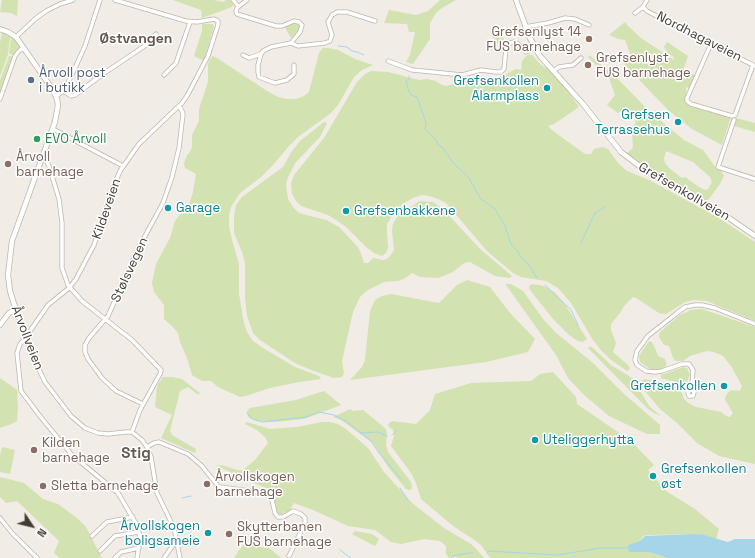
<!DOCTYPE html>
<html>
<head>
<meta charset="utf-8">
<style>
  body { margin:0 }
  #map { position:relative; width:755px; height:558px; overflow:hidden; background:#f1ece5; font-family:"Space Grotesk",sans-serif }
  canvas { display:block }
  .north { position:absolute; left:12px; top:506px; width:40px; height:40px; -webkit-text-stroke:3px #fff; paint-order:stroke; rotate:125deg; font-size:11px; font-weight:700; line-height:16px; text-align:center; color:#433c35 }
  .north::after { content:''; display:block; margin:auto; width:14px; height:18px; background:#433c35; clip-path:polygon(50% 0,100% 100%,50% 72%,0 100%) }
</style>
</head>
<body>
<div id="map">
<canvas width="755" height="558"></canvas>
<div class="north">N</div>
</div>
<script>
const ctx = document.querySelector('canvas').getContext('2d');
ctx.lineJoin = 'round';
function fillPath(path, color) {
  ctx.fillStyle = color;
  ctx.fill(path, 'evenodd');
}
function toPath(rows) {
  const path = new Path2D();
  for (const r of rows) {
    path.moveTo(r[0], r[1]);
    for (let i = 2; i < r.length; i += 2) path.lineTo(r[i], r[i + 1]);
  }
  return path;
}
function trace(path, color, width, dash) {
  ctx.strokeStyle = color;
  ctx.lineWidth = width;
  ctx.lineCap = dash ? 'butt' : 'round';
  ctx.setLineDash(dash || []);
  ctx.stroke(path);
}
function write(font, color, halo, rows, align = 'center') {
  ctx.font = font + ' "Space Grotesk",sans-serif';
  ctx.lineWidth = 3;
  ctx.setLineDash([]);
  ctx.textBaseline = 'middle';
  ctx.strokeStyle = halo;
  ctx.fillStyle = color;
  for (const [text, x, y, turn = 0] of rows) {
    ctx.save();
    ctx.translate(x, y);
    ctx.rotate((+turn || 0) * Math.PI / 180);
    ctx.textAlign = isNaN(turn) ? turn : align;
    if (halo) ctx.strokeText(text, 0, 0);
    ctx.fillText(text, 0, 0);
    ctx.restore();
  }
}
fillPath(toPath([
  [2,0,18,0,17,16,11,13,0,12],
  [173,0,213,0,223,2,226,0,230,0,233,4,232,7,202,18,201,10],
  [440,0,456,0,442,8,436,13,430,23,430,39,413,64,406,62,410,55,415,32,409,32,407,24,384,23,389,10,416,15,428,11],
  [294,21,299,24,300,27,296,33,291,38,284,25],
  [625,22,628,26,641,38,674,60,673,56,668,54,664,47,667,42,688,56,683,71,695,75,689,88,686,87,687,102,731,117,722,145,692,129,668,110,623,63,631,56,625,40,619,39,609,35],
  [202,24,213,24,214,27,204,61,194,56,202,31],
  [499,30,505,41,497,44,491,34],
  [2,32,13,37,20,46,15,56,10,54,9,53,11,38,10,38,8,54,0,76,0,43],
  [323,48,328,48,338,50,355,59,373,65,362,70,354,77,338,105,331,113,298,137,289,146,273,165,261,177,240,193,231,207,229,215,229,226,232,240,239,264,239,294,244,323,247,332,253,341,263,348,295,367,319,376,321,379,299,382,270,388,246,396,240,397,218,387,211,381,202,381,192,375,187,358,180,342,178,333,172,326,164,319,164,305,154,292,152,283,156,264,170,238,175,221,190,202,193,192,196,174,185,168,184,163,187,155,190,152,192,147,192,135,199,121,199,109,208,82,208,63,210,59,213,56,217,58,267,91,278,97,287,99,296,99,304,96,309,92,319,53],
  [527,55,532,55,541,65,551,71,563,84,579,107,554,124,548,126,553,131,585,154,591,154,594,149,602,147,608,149,618,163,627,171,649,180,719,218,755,242,755,321,707,301,694,300,685,302,666,314,659,313,636,298,633,297,624,306,620,313,611,324,611,330,616,343,613,352,629,366,630,369,627,371,610,359,601,350,593,340,571,303,558,288,546,281,521,277,513,273,487,251,446,203,438,199,429,196,422,195,413,198,404,203,396,210,387,224,387,233,388,248,386,253,382,256,374,253,366,247,346,227,336,220,328,215,301,206,296,201,292,194,291,183,294,175,324,138,357,82,365,74,371,71,388,72,419,80,427,79,436,81,442,85,447,86,470,79,495,80,516,69,521,70,522,61],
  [589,55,613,74,649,111,684,140,703,150,716,168,721,171,724,176,720,184,708,200,703,200,647,169,625,155,633,148,632,131,636,120,634,115,630,111,626,110,618,113,607,105,615,95,609,78,588,57],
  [666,151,693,162,710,177,712,182,708,189,705,190,699,187,685,177,682,178,670,169,665,163,664,159],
  [9,56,14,57,0,93,0,80],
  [736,118,755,123,755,132,734,126],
  [324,122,327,123,320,137,296,162,288,177,286,185,288,199,293,207,299,213,326,220,339,227,357,246,360,251,364,263,368,263,373,258,383,260,387,259,390,256,394,250,392,231,393,224,397,217,404,211,420,201,433,202,444,210,480,249,512,276,510,278,495,276,470,262,464,263,453,272,438,278,420,277,412,273,404,279,397,281,384,282,368,290,360,297,353,312,342,361,344,373,342,377,334,378,311,370,295,363,260,340,253,333,247,316,245,297,245,263,242,252,234,233,234,216,236,205,242,197,283,167,292,151,300,141],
  [467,280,490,287,510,313,535,339,528,352,486,362,350,380,362,367,365,360,370,311,375,300,382,296,391,294,439,303,457,285],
  [506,284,511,284,523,291,543,319,555,332,593,363,623,393,660,425,660,434,647,434,609,416,584,395,568,378,556,355,506,285],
  [532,284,544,286,554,292,564,303,587,339,583,342,578,341,569,335,553,319,530,290,529,286],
  [702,309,755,327,755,464,719,456,697,443,677,423,660,409,644,390,641,381,645,379,676,387,681,391,684,399,688,403,696,407,721,412,726,416,730,417,733,413,725,400,726,395,731,390,740,391,742,386,731,366,723,356,714,352,707,351,690,356,683,361,676,361,673,358,669,346,664,345,659,337,660,332,680,315,691,310],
  [649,341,652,342,654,346,658,356,665,359,666,363,666,367,657,370,650,369,640,362,639,356],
  [590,346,593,348,611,365,632,378,650,407,661,416,654,413,648,409,588,348],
  [683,367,687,368,690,374,686,385,661,378,661,375],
  [553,372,576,397,577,404,631,441,654,465,648,470,666,491,695,509,719,529,716,539,693,534,648,535,643,536,640,541,628,545,631,551,648,552,668,558,490,558,481,545,473,539,453,526,421,499,416,483,411,473,391,446,394,436,393,430,388,426,389,423,392,421,416,424,430,410,435,394,471,383,531,381,540,374],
  [163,377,172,377,182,379,201,394,197,394,188,387,180,391,170,431,172,435,196,449,195,453,161,438,172,415,155,407,157,386],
  [0,378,17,390,18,408,17,421,9,425,0,428],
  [324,391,341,405,304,419,275,422,256,421,249,418,247,414,247,411,250,408,296,400],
  [350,409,353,411,363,410,386,429,387,434,386,445,388,452,411,482,412,489,409,490,406,489,388,467,374,444,341,420,333,417],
  [247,422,270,429,297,427,322,422,329,422,338,424,346,429,368,448,384,472,412,503,444,528,471,544,478,551,484,558,459,558,455,557,449,558,446,554,446,546,440,541,424,539,401,544,391,542,375,530,348,526,313,510,294,503,290,510,280,515,276,510,274,496,268,489,217,466,222,465,237,470,243,470,255,460,268,443,266,438,257,430,245,424],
  [2,447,15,450,10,474,0,472,0,456],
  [0,477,24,483,43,499,58,504,77,518,86,527,102,558,60,558,54,553,59,541,17,501,6,503,0,497],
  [355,531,372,534,379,539,377,543,375,546,352,534],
  [243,545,269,548,281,558,234,558]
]), '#d2e2b1');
fillPath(toPath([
  [693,534,704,535,728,542,735,539,755,539,755,558,668,558,648,552,629,552,628,545,640,541,645,536]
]), '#a6d5e9');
trace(toPath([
  [338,46,347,47,352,51,357,52,364,55],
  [409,76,409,79,406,81,408,89,411,95,417,97,420,105,426,123,425,129,436,140,438,145,442,147,454,164,469,178,480,198,495,209,505,226,511,244,519,253,520,256,529,265,537,278],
  [581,243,593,217,595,213,605,207],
  [545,285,571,310,578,325],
  [247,413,253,419,262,422,306,417,319,412,334,415,346,421,371,441,379,453,402,480],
  [360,433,378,432,387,436],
  [392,435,397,431],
  [400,488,408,500],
  [182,498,191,496],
  [340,550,351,558],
  [488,551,558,555,600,548,629,548],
  [451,558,453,556,468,553,473,553]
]), '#a6d5e9', 1);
const minor = toPath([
  [233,0,238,6],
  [247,0,237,8,236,11,237,14,276,26,282,26,294,21,299,22,302,25,300,32,291,43,271,47,263,51,261,54,258,65,258,72,259,77,275,83,287,80,294,74,294,65],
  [643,7,647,11,711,44,755,66],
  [635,13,643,7,647,0],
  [525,27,548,23,565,18,575,19,589,25],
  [16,37,35,19,46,11,60,4,73,0],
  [291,43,298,46,325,43,330,41,332,35,328,22,332,15,337,12,347,12,375,21],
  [711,44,687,98,687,101,691,104,732,116,735,115,753,65],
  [243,55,249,58,261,54],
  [388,61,412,70,423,71,462,75,481,70,496,72,501,72,504,69,506,48,510,43,514,42,517,43,526,52,535,48],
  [553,71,559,67,573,65,581,58],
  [164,75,176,63,190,22],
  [62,90,71,96,75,95,103,74,146,45,156,34],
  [56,96,64,91,76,66,85,46,100,0],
  [0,99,15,56,19,51,23,48],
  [734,120,718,167,755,179],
  [53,129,123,166],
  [42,158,46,160,49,166,59,199,62,223,62,268,68,285,82,301,132,340,161,370,160,374,140,410,132,432],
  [16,310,32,355,45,382,71,416,85,428,98,433,108,434,126,432,132,432,142,440,147,447,151,457,157,493,174,528,180,558],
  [24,334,30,331,48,305,69,288,76,279,94,245,112,190,120,171,139,144,182,103,187,96,208,56,218,25,218,21,214,19,197,22,186,21,115,0],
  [26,338,20,344,17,353,21,391,43,420,72,455,118,493,138,527,140,539,137,558],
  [693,389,688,392,689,396,693,396,694,392,692,385,693,370,689,364,682,364,662,371,655,372,646,371,637,365,635,360,637,351,648,336,677,313,685,307,695,305,702,305,715,308,755,324],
  [143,404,116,391,102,378,88,359,85,352,85,345,89,338,108,316,138,249,163,203,172,177,179,148,183,114,182,111,179,106],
  [147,447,154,443,159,442,188,454,202,466,218,486,220,487,265,493,272,500,275,513,278,517,283,517,293,511,301,514,305,518,305,523,289,556],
  [0,518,12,533,37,558],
  [92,536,107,522,133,517],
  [100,551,115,536,139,532],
  [115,558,121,552,139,548],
  [164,558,176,541]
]);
const tertiary = toPath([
  [516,0,530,38,540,56,583,104,621,152,646,171,729,218,755,236],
  [0,29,8,32,16,37,53,90,57,99,58,105,55,122,12,241,8,275,10,291,16,310,9,313,0,325]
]);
trace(minor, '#beb5ac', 5);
trace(tertiary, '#beb5ac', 6);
trace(minor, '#fff', 3.5);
trace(tertiary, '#fff', 4.5);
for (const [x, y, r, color] of [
  [589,39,4,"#8d6e63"],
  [588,65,4,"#8d6e63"],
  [31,80,4,"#5c6f8a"],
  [547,88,4,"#0f9aa8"],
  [678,122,4,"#0f9aa8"],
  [37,139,4,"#2e9e5b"],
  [8,164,4,"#8d6e63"],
  [168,208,4,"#0f9aa8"],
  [346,211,4,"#0f9aa8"],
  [724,386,4,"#0f9aa8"],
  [535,440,4,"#0f9aa8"],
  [34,450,4,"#8d6e63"],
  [653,476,4,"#0f9aa8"],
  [207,484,4,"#8d6e63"],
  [43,486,4,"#8d6e63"],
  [208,533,4,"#0f9aa8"],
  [229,534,4,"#8d6e63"]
]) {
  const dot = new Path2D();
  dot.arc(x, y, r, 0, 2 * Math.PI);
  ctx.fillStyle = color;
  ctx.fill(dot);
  trace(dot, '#fff', 1.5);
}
write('13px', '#785e54', '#fff', [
  ["Grefsenlyst 14",581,32,"right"],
  ["FUS barnehage",581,47,"right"],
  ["Grefsenlyst",596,58],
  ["FUS barnehage",596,73],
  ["Årvoll",16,157],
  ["barnehage",16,172],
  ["Kilden",42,443],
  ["barnehage",42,458],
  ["Årvollskogen",215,477],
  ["barnehage",215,492],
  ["Sletta barnehage",51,486],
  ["Skytterbanen",237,527],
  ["FUS barnehage",237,542]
], 'left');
write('13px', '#433c35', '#fff', [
  ["Nordhagaveien",699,37,27],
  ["Grefsenkollveien",684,192,30],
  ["Kildeveien",107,209,-71],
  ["Stølsvegen",130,270,-65],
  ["Årvollveien",27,338,69]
]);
write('13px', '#4e5e75', '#fff', [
  ["Årvoll post",39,73],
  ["i butikk",39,88]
], 'left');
write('13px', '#0d838f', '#fff', [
  ["Grefsenkollen",539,81],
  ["Alarmplass",539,96],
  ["Grefsen",670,115],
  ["Terrassehus",670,130],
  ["Garage",176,208,"left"],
  ["Grefsenbakkene",354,211,"left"],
  ["Grefsenkollen",716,386],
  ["Uteliggerhytta",543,440,"left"],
  ["Grefsenkollen",661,469,"left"],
  ["øst",661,484,"left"],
  ["Årvollskogen",200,526],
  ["boligsameie",200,541]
], 'right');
write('13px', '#27864d', '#fff', [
  ["EVO Årvoll",45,139]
], 'left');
write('bold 14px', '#65594d', '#fff', [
  ["Østvangen",136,39]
]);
write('bold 15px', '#65594d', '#fff', [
  ["Stig",136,454]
]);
</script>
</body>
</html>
